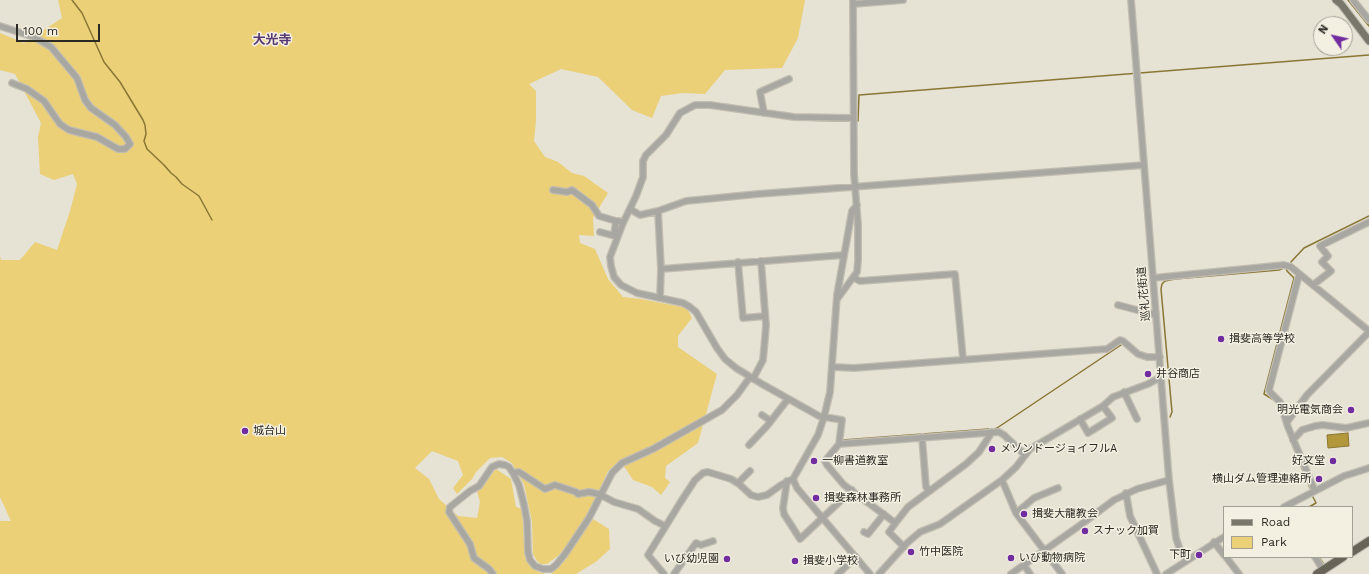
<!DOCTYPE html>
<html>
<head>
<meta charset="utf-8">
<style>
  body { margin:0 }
  #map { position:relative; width:1369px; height:574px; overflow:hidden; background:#e6e2d4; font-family:"Work Sans",sans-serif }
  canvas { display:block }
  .legend { position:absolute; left:1223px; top:506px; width:130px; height:52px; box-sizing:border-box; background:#f3efe1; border:1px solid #a3a095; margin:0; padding:5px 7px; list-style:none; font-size:12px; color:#2b2924 }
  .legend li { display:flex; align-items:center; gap:8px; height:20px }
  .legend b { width:20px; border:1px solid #a3a095 }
  .north { position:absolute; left:1313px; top:16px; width:40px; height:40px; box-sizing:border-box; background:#f3efe1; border:1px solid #a3a095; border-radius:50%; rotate:304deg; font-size:11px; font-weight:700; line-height:16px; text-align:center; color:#2b2924 }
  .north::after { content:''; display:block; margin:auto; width:14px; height:18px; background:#712ca0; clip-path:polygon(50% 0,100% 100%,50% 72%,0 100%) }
  .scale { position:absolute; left:16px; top:24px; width:84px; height:18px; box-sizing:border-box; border:2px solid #2b2924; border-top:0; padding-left:5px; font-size:12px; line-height:14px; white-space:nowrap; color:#2b2924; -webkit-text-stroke:3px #f3efe1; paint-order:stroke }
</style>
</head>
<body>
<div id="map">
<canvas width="1369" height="574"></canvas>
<ul class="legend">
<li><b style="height:5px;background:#79766b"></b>Road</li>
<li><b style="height:11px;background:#ebd078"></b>Park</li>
</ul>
<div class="north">N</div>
<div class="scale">100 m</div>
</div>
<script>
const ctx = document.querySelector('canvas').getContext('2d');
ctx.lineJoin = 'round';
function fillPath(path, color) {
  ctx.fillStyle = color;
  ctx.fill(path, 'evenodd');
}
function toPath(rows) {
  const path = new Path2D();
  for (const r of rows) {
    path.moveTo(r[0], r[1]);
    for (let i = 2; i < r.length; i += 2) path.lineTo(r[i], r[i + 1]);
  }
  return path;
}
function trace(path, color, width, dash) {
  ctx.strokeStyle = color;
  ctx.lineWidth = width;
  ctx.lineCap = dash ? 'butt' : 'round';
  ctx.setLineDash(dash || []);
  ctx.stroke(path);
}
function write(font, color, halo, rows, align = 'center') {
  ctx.font = font + ' "Work Sans","Noto Sans JP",sans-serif';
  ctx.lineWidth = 3;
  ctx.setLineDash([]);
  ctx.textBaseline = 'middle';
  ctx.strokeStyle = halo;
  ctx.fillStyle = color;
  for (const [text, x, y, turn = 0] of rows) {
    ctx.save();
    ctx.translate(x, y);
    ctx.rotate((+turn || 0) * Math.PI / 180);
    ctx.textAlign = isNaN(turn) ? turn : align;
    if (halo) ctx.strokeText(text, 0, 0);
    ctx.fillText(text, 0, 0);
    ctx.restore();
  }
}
fillPath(toPath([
  [58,0,805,0,798,38,782,68,725,70,705,94,682,93,661,96,652,118,632,110,598,77,561,69,529,84,536,91,536,120,534,141,545,157,558,162,572,173,584,176,608,193,593,218,594,236,579,235,580,243,595,249,608,279,623,297,641,299,687,308,692,318,678,336,678,347,717,374,698,443,666,466,665,478,670,482,661,495,652,487,633,480,626,469,619,461,608,471,587,517,563,552,547,564,541,564,537,561,533,554,532,522,524,484,512,463,502,457,490,458,476,472,472,479,457,494,453,488,463,475,458,461,432,451,415,468,429,479,439,499,458,516,477,518,480,502,477,491,496,469,511,479,516,507,522,509,525,558,531,567,541,573,547,574,0,574,0,521,11,521,0,497,0,256,1,260,20,260,35,242,57,250,70,211,77,184,73,174,54,180,40,174,38,137,41,123,15,74,0,70,0,33,24,43,62,18],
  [593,519,609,529,610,549,597,561,576,574,551,574,565,560]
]), '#ebd078');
const water = toPath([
  [1348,433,1349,446,1328,448,1327,435,1348,433]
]);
fillPath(water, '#b2973b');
trace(water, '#8a7634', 1);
trace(toPath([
  [72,0,82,13,104,62,120,82,143,120,145,125,146,134,144,141,147,149,164,165,171,173,176,177,182,184,199,196,212,220],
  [1348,0,1369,26],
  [797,120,851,121],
  [855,121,858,121,859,95,1369,55],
  [1291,262,1304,248,1369,216],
  [1274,400,1264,394,1294,278,1287,271,1286,268],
  [1170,417,1172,412,1161,289,1162,284,1165,281,1175,279,1279,270,1286,267],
  [995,429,997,428,1121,345],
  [1288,434,1310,488],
  [843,440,989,429],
  [1309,507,1316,503,1313,497],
  [1319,557,1323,563]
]), '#8a7634', 1.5);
const minor = toPath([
  [1131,0,1169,480,1176,538,1181,553,1186,560],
  [1353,0,1369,20],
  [853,4,903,0],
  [0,26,34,37,51,47,77,78,85,100,91,108,115,125,126,137,130,144,125,149,118,149,97,137,69,130,60,124,44,101,27,89,12,83],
  [764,113,760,92,789,79],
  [853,118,794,117,710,105,695,105,680,113,666,135,646,155,643,161,643,177,636,196,623,223,610,257,611,266,614,277,621,285,637,293,683,303,690,307,696,312,717,348,725,359,736,368,762,384,819,416,842,420,839,444,825,461,827,465,844,485,894,522,897,521,908,507,966,464,979,452,992,432],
  [553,190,567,192,572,190,592,205,599,216,616,221],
  [630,209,640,215,658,211,686,201,758,194,1144,165],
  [658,211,661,269,660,298],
  [600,232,615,236],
  [614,235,616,221,619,221],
  [738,262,743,318,765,316],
  [661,269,844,255],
  [1299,275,1269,390,1271,393,1280,402,1288,427,1315,491],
  [854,278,860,281,955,274,963,359],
  [1153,278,1284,265,1291,267,1369,331],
  [1313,285,1331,271,1322,262,1328,256,1320,246,1369,222],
  [838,298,857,272,858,261,858,224,854,174,853,0],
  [1118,305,1156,315],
  [833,367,854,368,1107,349,1120,340,1123,341,1138,354,1147,357,1160,357],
  [753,379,763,360,765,338,766,325,761,261],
  [1124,392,1137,419],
  [762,415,771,421],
  [1080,419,1088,433,1112,418,1103,406],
  [1287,422,1307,395,1369,332],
  [922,437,926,487,930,491],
  [1293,440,1302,430,1315,426,1323,425,1346,428,1369,423],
  [839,444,999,432,1004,435,1025,455],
  [749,445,767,426,788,399],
  [513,473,519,472,545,489,555,485,576,492,578,494,589,492,599,494,614,502,638,509,655,521,665,526],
  [793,479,797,488,870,574],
  [1002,480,1016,513,1062,574],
  [787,481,783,508,784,514,800,539,852,490],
  [738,483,750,471],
  [1126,493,1130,516,1157,574],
  [1284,507,1344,476,1369,468],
  [1016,513,1034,498,1058,488],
  [897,521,889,532,904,547],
  [864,532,868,534,884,514],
  [1214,542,1224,555],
  [1226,557,1239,574],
  [1315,557,1323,570],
  [1024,565,1030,574],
  [493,574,489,569,474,558,470,544,449,512,450,507,470,491,479,486,492,467,499,464,505,465,509,467,513,473,519,485,524,505,527,521,528,552,530,560,535,566,543,569,551,569,556,565,565,554,589,518,612,473,622,463,653,449,722,410,737,395,750,377],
  [664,574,648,555,680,503,695,480,703,473,708,472,731,479,739,484,751,495,758,497,767,495,781,485,793,479,818,435,824,417,830,392,837,295,852,211,857,205],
  [674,574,696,543,701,545,713,541],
  [838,574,856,557],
  [879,574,907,543,920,532,940,524,1002,480,1016,467,1030,449,1103,406,1113,397,1148,384,1161,377],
  [1011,574,1079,526,1114,500,1137,489,1169,480],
  [1166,574,1224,537]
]);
const major = toPath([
  [1336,0,1341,4,1369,41]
]);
const highway = toPath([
  [1352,552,1369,541],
  [1317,574,1343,557]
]);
trace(minor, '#c1bdb1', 8);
trace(major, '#c1bdb1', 9);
trace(highway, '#c1bdb1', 10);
trace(minor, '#a9a7a1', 5.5);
trace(major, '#79766b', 7);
trace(highway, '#686458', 8);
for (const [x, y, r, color] of [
  [1221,339,4,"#712ca0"],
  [1148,374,4,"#712ca0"],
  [1351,410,4,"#712ca0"],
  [245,431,4,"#712ca0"],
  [992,449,4,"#712ca0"],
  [814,461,4,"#712ca0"],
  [1333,461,4,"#712ca0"],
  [1319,479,4,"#712ca0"],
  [816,498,4,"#712ca0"],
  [1024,514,4,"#712ca0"],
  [1085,531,4,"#712ca0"],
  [911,552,4,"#712ca0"],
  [1199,555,4,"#712ca0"],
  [1011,558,4,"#712ca0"],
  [727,559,4,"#712ca0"],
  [795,561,4,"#712ca0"]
]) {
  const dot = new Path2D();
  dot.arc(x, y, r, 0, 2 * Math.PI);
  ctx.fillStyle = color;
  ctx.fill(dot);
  trace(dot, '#f3efe1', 1.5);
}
write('11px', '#2b2924', '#f3efe1', [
  ["巡礼花街道",1144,294,-95]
]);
write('11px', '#2b2924', '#f3efe1', [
  ["揖斐高等学校",1229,339],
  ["井谷商店",1156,374],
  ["明光電気商会",1343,410,"right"],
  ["城台山",253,431],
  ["メゾンドージョイフルA",1000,449],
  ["一柳書道教室",822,461],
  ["好文堂",1325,461,"right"],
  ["横山ダム管理連絡所",1311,479,"right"],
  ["揖斐森林事務所",824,498],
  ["揖斐大龍教会",1032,514],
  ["スナック加賀",1093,531],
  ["竹中医院",919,552],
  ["下町",1191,555,"right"],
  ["いび動物病院",1019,558],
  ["いび幼児園",719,559,"right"],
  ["揖斐小学校",803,561]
], 'left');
write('bold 13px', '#593973', '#f3efe1', [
  ["大光寺",272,40]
]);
</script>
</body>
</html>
